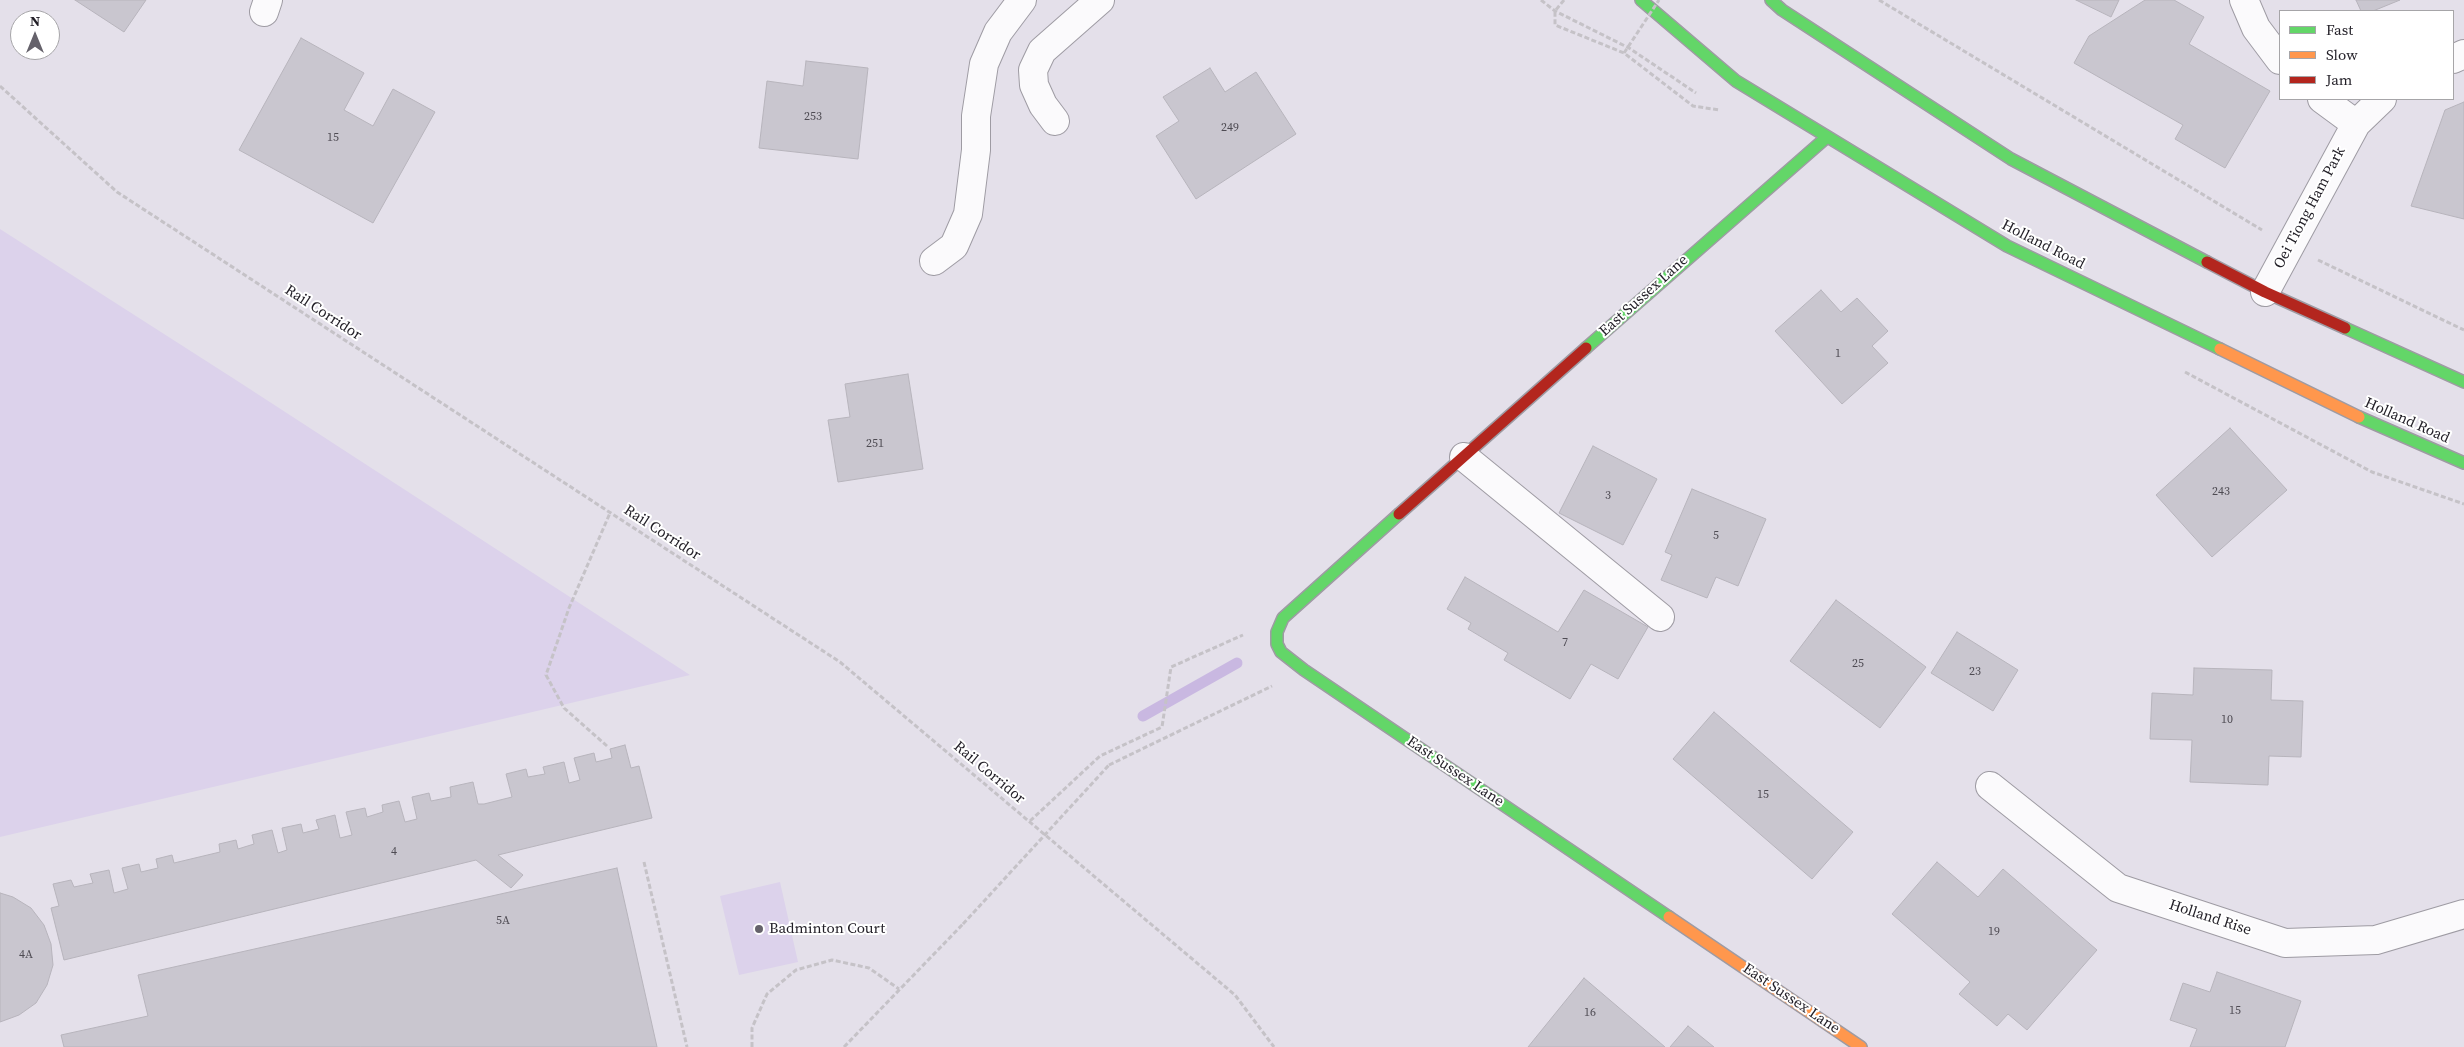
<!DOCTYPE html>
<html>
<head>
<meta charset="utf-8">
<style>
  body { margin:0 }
  #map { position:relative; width:2464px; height:1047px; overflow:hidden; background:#e4e0ea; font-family:"Source Serif 4",serif }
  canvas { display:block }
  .legend { position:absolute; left:2279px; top:10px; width:175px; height:90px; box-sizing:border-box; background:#fff; border:1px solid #a6a5a8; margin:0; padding:6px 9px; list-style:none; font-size:15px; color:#211e26 }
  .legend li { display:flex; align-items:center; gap:10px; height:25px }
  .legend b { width:25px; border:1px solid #a6a5a8 }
  .north { position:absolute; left:10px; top:10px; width:50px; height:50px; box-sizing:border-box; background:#fff; border:1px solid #a6a5a8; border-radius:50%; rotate:0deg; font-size:14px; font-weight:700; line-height:20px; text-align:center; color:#211e26 }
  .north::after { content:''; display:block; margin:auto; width:18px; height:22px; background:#65626b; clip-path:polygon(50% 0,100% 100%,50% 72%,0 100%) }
</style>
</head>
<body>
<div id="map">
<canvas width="2464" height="1047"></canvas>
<ul class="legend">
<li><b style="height:6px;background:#63d668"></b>Fast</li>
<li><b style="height:6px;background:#ff974d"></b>Slow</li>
<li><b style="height:6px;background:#b3261e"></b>Jam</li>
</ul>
<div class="north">N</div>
</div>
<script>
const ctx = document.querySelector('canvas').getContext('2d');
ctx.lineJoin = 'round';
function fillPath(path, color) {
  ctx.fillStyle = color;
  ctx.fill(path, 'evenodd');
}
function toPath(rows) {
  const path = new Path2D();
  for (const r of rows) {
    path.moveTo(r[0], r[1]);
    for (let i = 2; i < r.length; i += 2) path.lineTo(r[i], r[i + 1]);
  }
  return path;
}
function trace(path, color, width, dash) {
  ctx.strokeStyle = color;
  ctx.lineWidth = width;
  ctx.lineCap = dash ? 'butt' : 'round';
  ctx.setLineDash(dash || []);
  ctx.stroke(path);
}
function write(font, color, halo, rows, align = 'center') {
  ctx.font = font + ' "Source Serif 4",serif';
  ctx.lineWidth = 4;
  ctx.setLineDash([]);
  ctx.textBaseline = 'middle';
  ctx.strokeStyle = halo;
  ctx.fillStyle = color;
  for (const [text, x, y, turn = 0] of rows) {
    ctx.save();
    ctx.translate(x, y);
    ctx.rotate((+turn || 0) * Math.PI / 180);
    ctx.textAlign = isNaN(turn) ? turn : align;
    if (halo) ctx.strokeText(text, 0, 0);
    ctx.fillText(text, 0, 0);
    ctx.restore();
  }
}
fillPath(toPath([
  [0,229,239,382,690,675,0,837],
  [780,882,798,962,739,975,720,896]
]), '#dcd2eb');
trace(toPath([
  [1143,716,1237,663]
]), '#c9b8e1', 11);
const building = toPath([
  [75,0,146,0,124,32,75,0],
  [2076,0,2119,0,2111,17,2076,0],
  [2145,0,2174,0,2204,17,2189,44,2270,91,2225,168,2175,139,2183,125,2074,63,2089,36,2145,0],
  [2356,0,2400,0,2373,11,2361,11,2356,0],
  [301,38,364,73,344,110,373,126,393,89,435,112,373,223,239,150,301,38],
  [806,61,868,68,858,159,759,148,767,81,803,86,806,61],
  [1210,68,1225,92,1256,72,1296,134,1196,199,1156,136,1179,121,1163,97,1210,68],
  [2464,102,2464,219,2411,206,2445,110,2464,102],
  [1821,290,1841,312,1857,298,1888,331,1872,346,1888,363,1842,404,1775,331,1821,290],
  [908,374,923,469,838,482,828,420,850,417,845,384,908,374],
  [2230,428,2287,490,2212,557,2156,495,2230,428],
  [1593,446,1657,479,1623,545,1559,513,1593,446],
  [1692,489,1766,519,1738,586,1716,577,1707,598,1661,580,1672,555,1665,552,1692,489],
  [1465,577,1558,632,1584,590,1648,627,1618,679,1591,664,1570,699,1504,660,1508,653,1468,629,1471,623,1447,609,1465,577],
  [1836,600,1926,667,1880,728,1790,661,1836,600],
  [1957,632,2018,670,1993,711,1931,673,1957,632],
  [2194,668,2272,670,2271,700,2303,701,2301,757,2269,756,2268,785,2190,782,2192,740,2150,739,2152,693,2193,695,2194,668],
  [1714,712,1853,832,1812,879,1673,759,1714,712],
  [625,745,631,768,639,766,652,818,498,855,523,875,511,888,476,860,64,960,51,908,59,906,53,884,71,880,74,887,93,883,90,874,109,870,114,893,128,889,122,868,139,864,141,872,158,868,156,859,172,855,174,863,220,852,219,844,236,840,238,849,254,844,252,835,272,830,278,853,287,850,282,828,301,824,303,833,319,829,316,820,335,815,340,838,352,835,346,812,365,808,367,817,383,812,382,805,399,801,405,822,417,819,412,797,429,793,431,801,451,797,450,787,473,782,478,804,484,804,512,797,506,774,526,769,528,777,545,774,543,767,564,762,569,783,580,780,574,758,594,753,596,762,612,758,610,749,625,745],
  [1937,862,1978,897,2003,869,2097,950,2027,1030,2008,1014,1997,1026,1959,994,1970,982,1892,914,1937,862],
  [617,868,657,1047,64,1047,61,1035,148,1016,138,975,617,868],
  [0,893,13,897,31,908,44,925,51,944,53,965,47,985,36,1003,19,1015,0,1022,0,893],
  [2217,972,2301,1001,2285,1047,2190,1047,2197,1029,2170,1020,2183,983,2210,992,2217,972],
  [1584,978,1665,1047,1528,1047,1584,978],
  [1688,1026,1714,1047,1670,1047,1688,1026]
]);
fillPath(building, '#c9c6cf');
trace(building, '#b7b4bc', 1);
const street = toPath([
  [2244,0,2256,28,2280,60],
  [264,12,268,0],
  [2453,59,2464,54],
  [2322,99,2356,124],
  [1055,121,1043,105,1034,85,1033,70,1042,51,1100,0],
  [934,261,954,246,968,214,976,150,976,116,984,64,998,32,1022,0],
  [2265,292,2356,124,2382,99],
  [1464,457,1660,617],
  [1990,786,2118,888,2285,943,2376,940,2464,914]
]);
const fast = toPath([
  [1641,0,1736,81,2007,246,2220,349],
  [1771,0,1782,10,2011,159,2207,262],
  [2345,328,2464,382],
  [1586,348,1827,137],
  [2359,417,2464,463],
  [1399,514,1283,618,1277,632,1277,644,1281,652,1304,670,1669,917]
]);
const slow = toPath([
  [2220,349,2359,417],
  [1669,917,1861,1047]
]);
const jam = toPath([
  [2207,262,2265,292,2345,328],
  [1399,514,1586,348]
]);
trace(street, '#9e9ba3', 30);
trace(fast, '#9e9ba3', 14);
trace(slow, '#9e9ba3', 14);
trace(jam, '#9e9ba3', 14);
trace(toPath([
  [1541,0,1555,11,1629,48,1696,93],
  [1564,0,1555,11,1555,25,1624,53,1693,106,1719,110],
  [1879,0,2262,230],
  [0,86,117,192,840,662,1235,995,1274,1047],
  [2318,260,2464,330],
  [2185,372,2372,472,2464,504],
  [607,746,564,708,546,675,569,608,610,513],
  [1109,765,1272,686],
  [1030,821,1100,756,1162,727,1171,667,1243,635],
  [644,862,687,1047],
  [752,1047,752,1028,767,994,796,970,832,960,869,968,899,989],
  [844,1047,963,924]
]), '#c5c2c7', 3, [5, 2.5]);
trace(street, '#fbfafc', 28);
trace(fast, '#63d668', 11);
trace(slow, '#ff974d', 11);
trace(jam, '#b3261e', 11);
trace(toPath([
  [1624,53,1659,0],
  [963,924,1109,765]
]), '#c5c2c7', 3, [5, 2.5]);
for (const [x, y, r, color] of [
  [759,929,5,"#65626b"]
]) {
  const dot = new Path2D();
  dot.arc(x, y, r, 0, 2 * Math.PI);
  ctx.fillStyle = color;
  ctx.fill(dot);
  trace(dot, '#fff', 2);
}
write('12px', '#4e4b53', null, [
  ["253",813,117],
  ["249",1230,128],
  ["15",333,138],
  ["1",1838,354],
  ["251",875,444],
  ["243",2221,492],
  ["3",1608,496],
  ["5",1716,536],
  ["7",1565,643],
  ["25",1858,664],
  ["23",1975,672],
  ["10",2227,720],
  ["15",1763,795],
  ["4",394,852],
  ["5A",503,921],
  ["19",1994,932],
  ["4A",26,955],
  ["15",2235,1011],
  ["16",1590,1013]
]);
write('15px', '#211e26', '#fff', [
  ["Oei Tiong Ham Park",2310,208,-62],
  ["Holland Road",2043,245,27],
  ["East Sussex Lane",1644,296,-42],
  ["Rail Corridor",323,313,33],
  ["Holland Road",2407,421,24],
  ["Rail Corridor",662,533,33],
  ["East Sussex Lane",1455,772,34],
  ["Rail Corridor",989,773,40],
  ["Holland Rise",2210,918,18],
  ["East Sussex Lane",1791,999,34]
]);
write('15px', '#211e26', '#fff', [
  ["Badminton Court",769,929]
], 'left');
</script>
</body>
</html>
